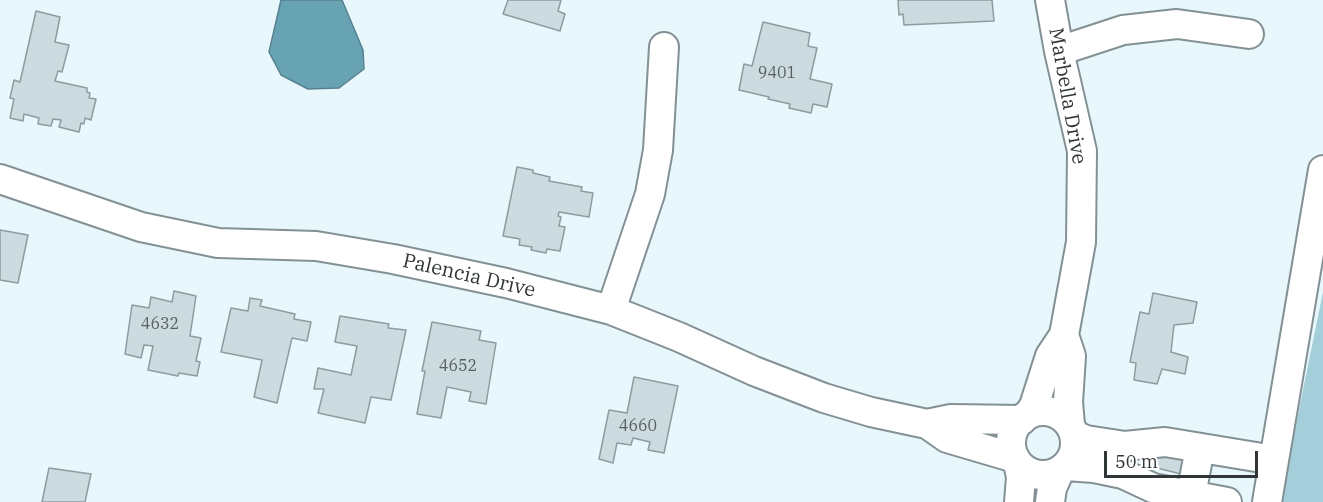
<!DOCTYPE html>
<html>
<head>
<meta charset="utf-8">
<style>
  body { margin:0 }
  #map { position:relative; width:1323px; height:502px; overflow:hidden; background:#e8f7fc; font-family:"IBM Plex Serif",serif }
  canvas { display:block }
  .scale { position:absolute; left:1104px; top:451px; width:154px; height:27px; box-sizing:border-box; border:3px solid #313638; border-top:0; padding-left:8px; font-size:18px; line-height:21px; white-space:nowrap; color:#313638; -webkit-text-stroke:4px #fff; paint-order:stroke }
</style>
</head>
<body>
<div id="map">
<canvas width="1323" height="502"></canvas>
<div class="scale">50 m</div>
</div>
<script>
const ctx = document.querySelector('canvas').getContext('2d');
ctx.lineJoin = 'round';
function fillPath(path, color) {
  ctx.fillStyle = color;
  ctx.fill(path, 'evenodd');
}
function toPath(rows) {
  const path = new Path2D();
  for (const r of rows) {
    if (r.length === 3) {
      path.moveTo(r[0] + r[2], r[1]);
      path.arc(r[0], r[1], r[2], 0, 2 * Math.PI);
      continue;
    }
    path.moveTo(r[0], r[1]);
    for (let i = 2; i < r.length; i += 2) path.lineTo(r[i], r[i + 1]);
  }
  return path;
}
function trace(path, color, width, dash) {
  ctx.strokeStyle = color;
  ctx.lineWidth = width;
  ctx.lineCap = dash ? 'butt' : 'round';
  ctx.setLineDash(dash || []);
  ctx.stroke(path);
}
function write(font, color, halo, rows, align = 'center') {
  ctx.font = font + ' "IBM Plex Serif",serif';
  ctx.lineWidth = 4.5;
  ctx.setLineDash([]);
  ctx.textBaseline = 'middle';
  ctx.strokeStyle = halo;
  ctx.fillStyle = color;
  for (const [text, x, y, turn = 0] of rows) {
    ctx.save();
    ctx.translate(x, y);
    ctx.rotate((+turn || 0) * Math.PI / 180);
    ctx.textAlign = isNaN(turn) ? turn : align;
    if (halo) ctx.strokeText(text, 0, 0);
    ctx.fillText(text, 0, 0);
    ctx.restore();
  }
}
fillPath(toPath([
  [1323,292,1323,502,1280,502]
]), '#a4ceda');
const water = toPath([
  [281,0,342,0,363,50,364,69,339,88,308,89,281,75,269,52,281,0]
]);
fillPath(water, '#68a3b4');
trace(water, '#58828f', 1.5);
const building = toPath([
  [508,0,561,0,558,11,565,14,560,31,503,14,508,0],
  [898,0,992,0,994,21,904,25,903,14,899,15,898,0],
  [36,11,60,17,55,42,69,45,62,72,58,71,55,81,87,88,87,92,90,93,89,98,96,99,91,120,85,118,84,124,81,123,79,132,59,127,61,120,53,119,51,126,38,124,39,118,24,114,23,121,10,118,14,99,10,98,14,80,20,82,36,11],
  [763,22,810,33,808,46,817,48,810,79,832,84,827,107,813,104,811,113,789,108,790,104,768,99,769,97,739,90,744,64,752,66,763,22],
  [517,167,533,170,533,173,550,177,549,181,582,187,581,191,593,193,589,217,559,212,558,216,561,217,559,226,565,227,560,251,547,249,546,253,531,250,532,247,519,245,520,239,503,236,517,167],
  [0,230,28,235,18,283,0,280,0,230],
  [174,291,196,296,190,336,201,338,196,361,200,362,197,376,179,373,178,376,148,370,153,346,144,345,141,358,125,354,132,305,149,308,151,297,172,302,174,291],
  [1153,293,1197,302,1193,323,1174,325,1171,352,1188,357,1185,374,1162,369,1157,384,1134,380,1136,363,1130,362,1140,312,1149,314,1153,293],
  [250,298,262,300,260,306,295,314,294,319,311,322,307,341,292,338,277,403,254,397,262,360,221,352,231,308,248,311,250,298],
  [340,316,389,324,388,328,406,330,391,400,371,397,365,423,318,413,324,389,314,389,318,368,351,375,357,346,335,342,340,316],
  [432,322,481,331,479,340,496,343,486,404,469,401,471,392,447,387,441,418,417,414,425,371,422,371,432,322],
  [634,377,678,386,664,453,648,450,650,442,633,438,631,445,617,443,613,463,599,459,609,410,627,413,634,377],
  [1155,453,1184,457,1181,474,1153,467,1155,453],
  [49,468,91,474,85,502,42,502,49,468]
]);
fillPath(building, '#ccdbdf');
trace(building, '#8e9ca1', 1.5);
const minor = toPath([
  [1059,51,1123,30,1177,24,1249,34],
  [0,179,141,227,218,243,316,246,393,259,506,283,611,310,679,337,754,371,824,398,871,412,927,424,947,438,1015,458],
  [611,310,650,194,658,150,664,47],
  [1064,335,1071,356,1068,402,1070,425],
  [1043,443,32],
  [1028,415,1034,406,1050,356,1064,335,1081,242,1082,151,1059,51,1050,0],
  [927,424,951,419,1022,420],
  [1074,435,1086,440,1125,446,1165,442,1274,460],
  [1018,463,1021,477,1019,502],
  [1066,466,1094,468,1123,474,1153,488,1227,502],
  [1191,495,1200,448],
  [1050,502,1052,488,1060,470],
  [1267,502,1323,170]
]);
trace(minor, '#839195', 32);
trace(minor, '#fff', 28);
write('16px', '#585f62', null, [
  ["9401",777,73],
  ["4632",160,324],
  ["4652",458,366],
  ["4660",638,426]
]);
write('20px', '#313638', '#fff', [
  ["Marbella Drive",1067,96,80],
  ["Palencia Drive",469,276,13]
]);
</script>
</body>
</html>
